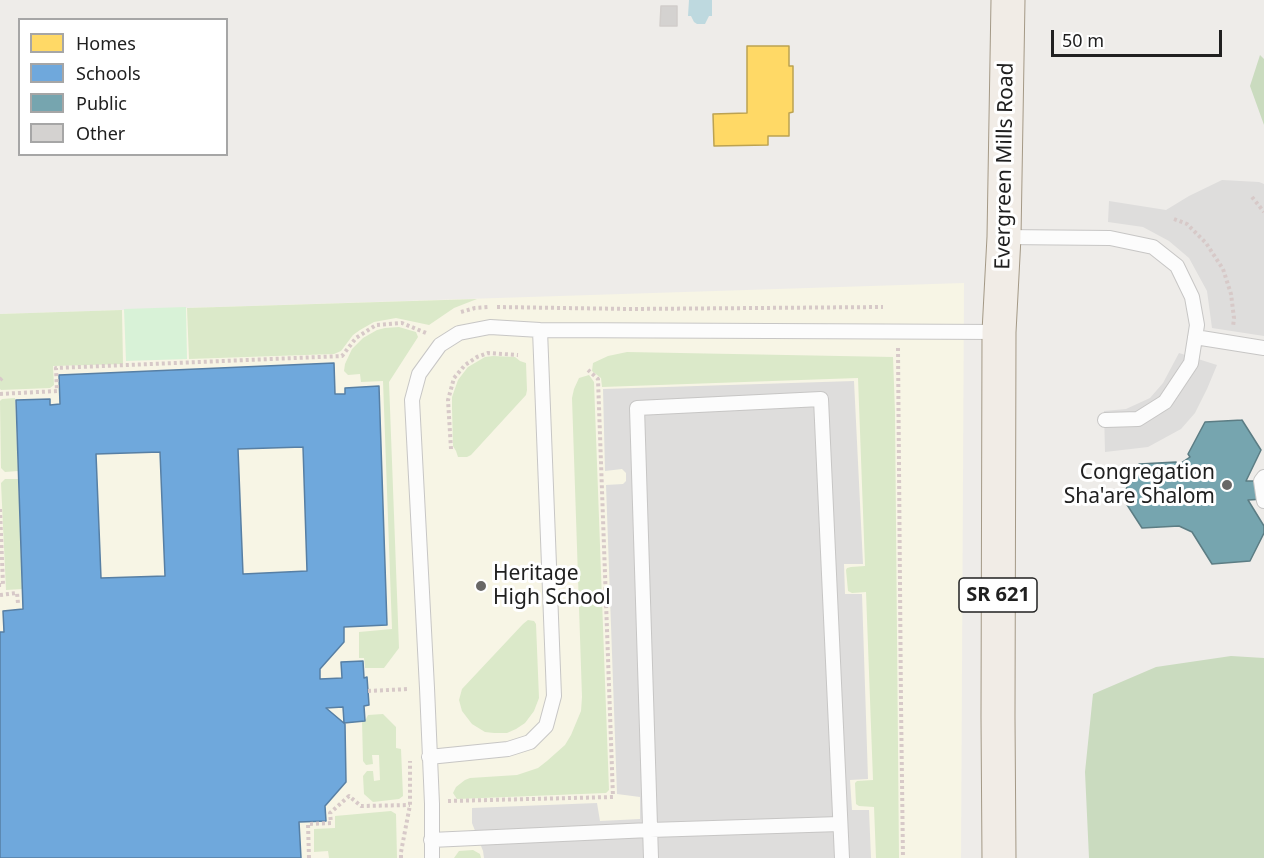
<!DOCTYPE html>
<html>
<head>
<meta charset="utf-8">
<style>
  body { margin:0 }
  #map { position:relative; width:1264px; height:858px; overflow:hidden; background:#eeece9; font-family:"Noto Sans",sans-serif }
  canvas { display:block }
  .legend { position:absolute; left:18px; top:18px; width:210px; height:138px; box-sizing:border-box; background:#fff; border:2px solid #a6a6a6; margin:0; padding:8px 10px; list-style:none; font-size:18px; color:#202020 }
  .legend li { display:flex; align-items:center; gap:12px; height:30px }
  .legend b { width:30px; border:2px solid #a6a6a6 }
  .scale { position:absolute; left:1051px; top:30px; width:171px; height:27px; box-sizing:border-box; border:3px solid #202020; border-top:0; padding-left:8px; font-size:18px; line-height:21px; white-space:nowrap; color:#202020; -webkit-text-stroke:4px #fff; paint-order:stroke }
</style>
</head>
<body>
<div id="map">
<canvas width="1264" height="858"></canvas>
<ul class="legend">
<li><b style="height:16px;background:#ffd966"></b>Homes</li>
<li><b style="height:16px;background:#6fa8dc"></b>Schools</li>
<li><b style="height:16px;background:#76a5af"></b>Public</li>
<li><b style="height:16px;background:#d4d2d0"></b>Other</li>
</ul>
<div class="scale">50 m</div>
</div>
<script>
const ctx = document.querySelector('canvas').getContext('2d');
ctx.lineJoin = 'round';
function fillPath(path, color) {
  ctx.fillStyle = color;
  ctx.fill(path, 'evenodd');
}
function toPath(rows) {
  const path = new Path2D();
  for (const r of rows) {
    path.moveTo(r[0], r[1]);
    for (let i = 2; i < r.length; i += 2) path.lineTo(r[i], r[i + 1]);
  }
  return path;
}
function trace(path, color, width, dash) {
  ctx.strokeStyle = color;
  ctx.lineWidth = width;
  ctx.lineCap = dash ? 'butt' : 'round';
  ctx.setLineDash(dash || []);
  ctx.stroke(path);
}
function write(font, color, halo, rows, align = 'center') {
  ctx.font = font + ' "Noto Sans",sans-serif';
  ctx.lineWidth = 6;
  ctx.setLineDash([]);
  ctx.textBaseline = 'middle';
  ctx.strokeStyle = halo;
  ctx.fillStyle = color;
  for (const [text, x, y, turn = 0] of rows) {
    ctx.save();
    ctx.translate(x, y);
    ctx.rotate((+turn || 0) * Math.PI / 180);
    ctx.textAlign = isNaN(turn) ? turn : align;
    if (halo) ctx.strokeText(text, 0, 0);
    ctx.fillText(text, 0, 0);
    ctx.restore();
  }
}
fillPath(toPath([
  [964,283,961,858,0,858,0,314]
]), '#f7f5e5');
fillPath(toPath([
  [477,299,454,308,429,325,396,318,374,322,360,330,353,335,341,351,334,354,189,359,187,308],
  [122,310,123,364,53,366,54,385,50,388,1,390,0,389,0,314],
  [399,327,416,332,418,337,389,382,399,648,384,668,365,668,364,658,359,658,359,632,392,629,383,381,361,382,360,374,348,375,344,371,345,364,352,349,363,338,377,330,385,328],
  [627,352,893,357,895,412,899,858,876,858,874,807,859,806,856,804,855,783,857,781,873,780,866,592,852,593,848,591,846,570,847,568,851,567,865,566,858,378,602,387,601,378,592,371,593,363,608,356],
  [493,356,515,357,520,361,526,363,527,390,526,395,471,455,467,457,458,457,456,451,453,446,452,408,452,397,458,380,468,367,485,357],
  [589,375,594,382,609,790,606,793,457,799,453,793,456,787,465,780,470,778,517,775,538,768,547,761,565,745,571,735,581,711,582,697,572,398,574,389,579,378],
  [15,398,18,471,5,472,1,468,0,401,2,399],
  [5,479,18,479,23,589,6,590,1,483],
  [528,620,534,621,536,624,539,698,534,711,525,723,516,729,507,733,494,733,485,732,472,724,462,711,459,700,462,689,523,624],
  [383,714,396,727,396,748,401,749,403,796,399,799,373,802,364,794,363,776,367,771,373,771,374,781,380,780,379,755,372,755,373,764,366,765,363,761,362,720,366,719,368,715],
  [391,811,396,814,397,858,329,858,328,851,314,852,314,829,335,828,335,816],
  [473,850,480,854,481,858,454,858,459,851]
]), '#dbe9c9');
fillPath(toPath([
  [1260,55,1264,59,1264,125,1250,86],
  [1231,656,1264,658,1264,858,1089,858,1085,772,1093,694,1156,667]
]), '#cadbbf');
fillPath(toPath([
  [186,307,187,359,126,361,124,309]
]), '#d8f2d7');
fillPath(toPath([
  [1222,180,1259,182,1264,184,1264,336,1212,328,1207,291,1189,258,1169,241,1143,227,1108,222,1109,201,1166,210,1189,196],
  [1179,353,1217,365,1207,389,1195,413,1181,429,1148,447,1105,452,1104,411,1126,409,1150,398,1163,383],
  [854,381,863,564,844,564,845,594,862,594,868,779,850,780,852,810,869,810,871,858,484,858,483,851,472,823,472,808,597,803,600,821,640,819,640,797,617,794,606,485,623,484,626,481,626,473,622,469,605,471,603,389]
]), '#dedddc');
fillPath(toPath([
  [689,0,712,0,712,16,709,16,705,24,697,24,694,22,691,16,688,16]
]), '#bed9df');
const homes = toPath([
  [747,46,789,46,789,66,793,66,793,112,789,113,789,136,768,136,768,145,714,146,713,114,747,113,747,46]
]);
fillPath(homes, '#ffd966');
trace(homes, '#bca251', 1.5);
const schools = toPath([
  [334,363,335,394,345,394,345,388,379,386,387,625,344,627,344,642,320,669,320,679,342,678,341,662,363,661,364,678,367,677,369,705,364,706,365,721,344,723,343,707,326,708,345,724,346,782,325,806,326,821,299,822,301,858,0,858,0,632,4,632,3,611,23,609,16,400,50,399,50,405,60,404,59,375,334,363],
  [303,447,307,571,243,574,238,449,303,447],
  [160,452,165,576,101,578,96,454,160,452]
]);
fillPath(schools, '#6fa8dc');
trace(schools, '#577fa4', 1.5);
const public = toPath([
  [1242,420,1261,450,1246,481,1264,481,1264,499,1248,500,1264,526,1264,533,1250,561,1212,564,1192,532,1179,526,1142,528,1122,497,1139,464,1176,462,1178,465,1190,457,1188,454,1205,422,1242,420]
]);
fillPath(public, '#76a5af');
trace(public, '#5c7d84', 1.5);
const building = toPath([
  [661,6,677,6,677,26,660,26,661,6]
]);
fillPath(building, '#d4d2d0');
trace(building, '#d1cdca', 1.5);
const lane = toPath([
  [1004,237,1110,238,1153,247,1177,266,1192,297,1197,325,1191,363,1165,402,1138,419,1105,420],
  [1195,337,1264,348],
  [1264,477,1261,481,1264,501],
  [429,757,508,749,530,742,546,726,554,696,540,330],
  [431,840,650,830,840,824],
  [432,858,432,804,427,688,412,400,419,374,440,345,459,333,490,327,540,330,999,332],
  [651,858,637,408,821,399,842,858]
]);
const primary = toPath([
  [999,858,998,717,999,332,1004,237,1008,0]
]);
trace(lane, '#c7c6c5', 16);
trace(primary, '#a49986', 35);
trace(toPath([
  [1252,197,1264,212],
  [1174,219,1187,224,1206,243,1223,269,1231,294,1234,318,1233,327],
  [497,307,630,309,883,307],
  [461,312,475,308,489,307],
  [898,348,901,703,903,858],
  [0,380,2,378],
  [0,394,57,391,56,368,342,356,356,338,376,325,402,323,426,333,425,335],
  [451,449,448,400,454,378,465,365,477,357,488,353,518,355],
  [0,509,3,585,0,585],
  [0,595,17,593,18,603],
  [368,691,409,689],
  [448,801,613,797,598,379,588,370],
  [309,858,308,824,331,823,330,813,349,796,361,806,410,805],
  [401,858,401,852,410,805,410,761]
]), '#d7c9c8', 4, [3, 3]);
trace(lane, '#fcfcfc', 14);
trace(primary, '#f1ece6', 33);
for (const [x, y, r, color] of [
  [1227,485,6,"#686766"],
  [481,586,6,"#686766"]
]) {
  const dot = new Path2D();
  dot.arc(x, y, r, 0, 2 * Math.PI);
  ctx.fillStyle = color;
  ctx.fill(dot);
  trace(dot, '#fff', 2);
}
for (const [x, y, w] of [
  [998,595,78]
]) {
  const box = new Path2D();
  box.roundRect(x - w / 2, y - 17, w, 34, 4.5);
  ctx.fillStyle = '#fff';
  ctx.fill(box);
  trace(box, '#202020', 1.5);
}
write('bold 20px', '#202020', null, [
  ["SR 621",998,595]
]);
write('21px', '#202020', '#fff', [
  ["Evergreen Mills Road",1005,166,-89]
]);
write('21px', '#202020', '#fff', [
  ["Congregation",1215,473],
  ["Sha'are Shalom",1215,497],
  ["Heritage",493,574,"left"],
  ["High School",493,598,"left"]
], 'right');
</script>
</body>
</html>
